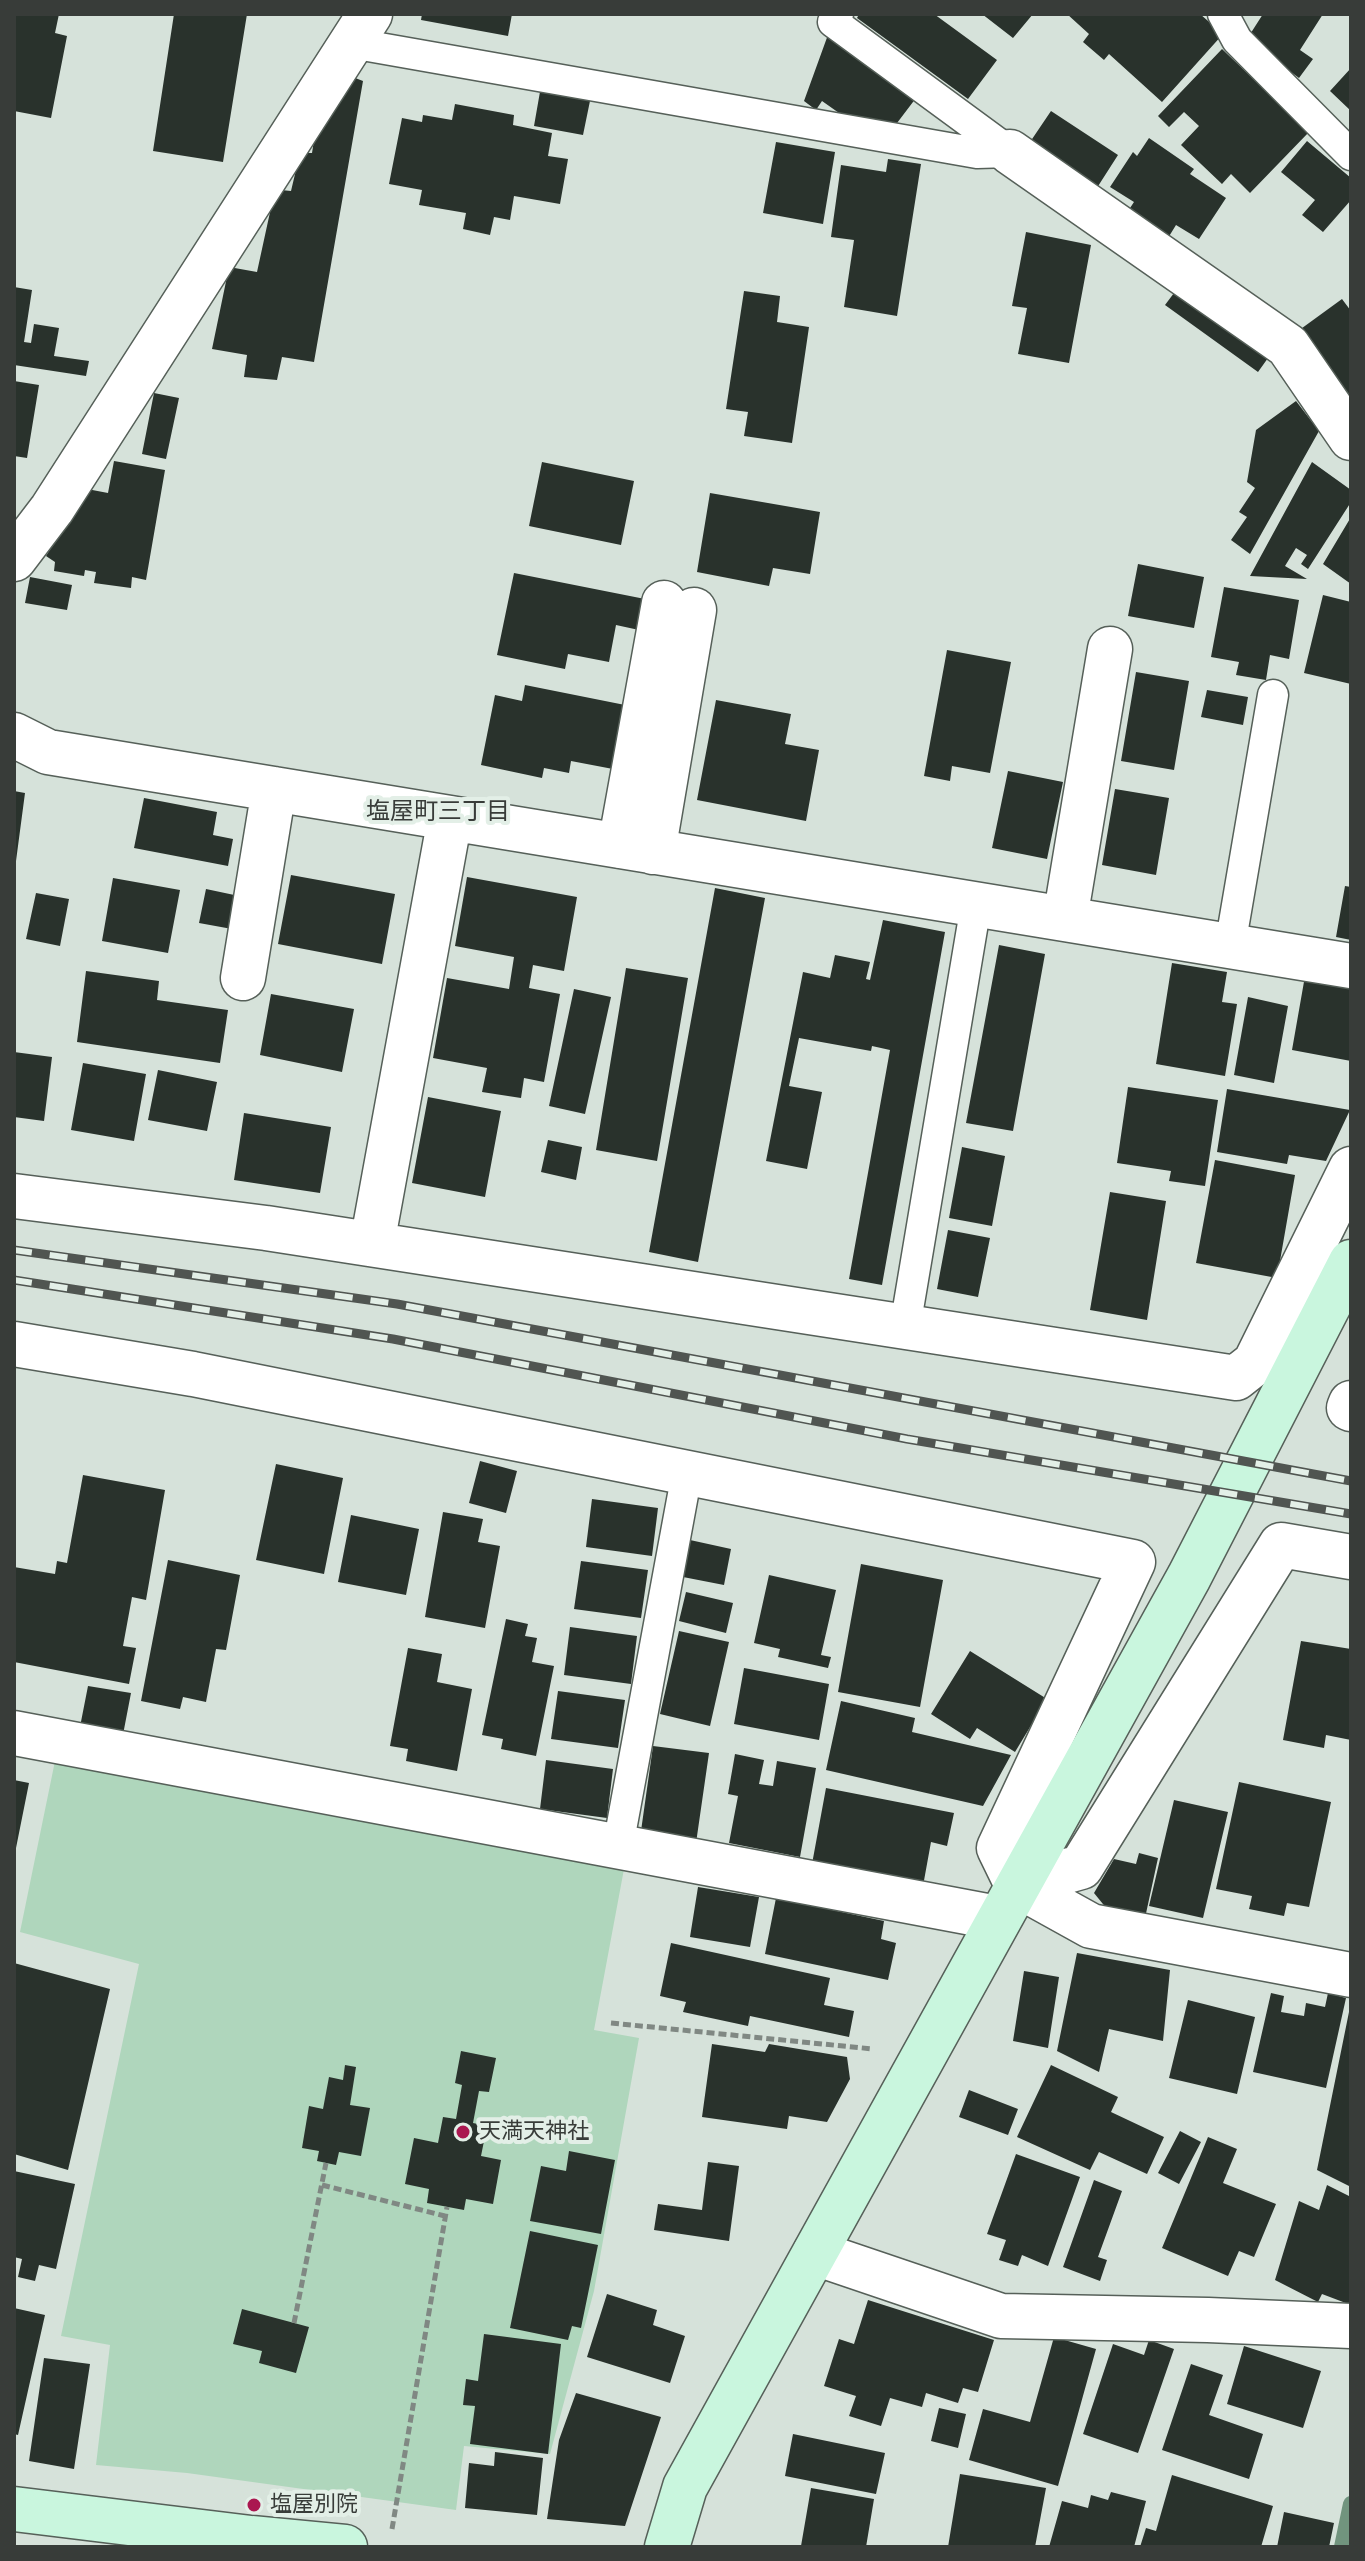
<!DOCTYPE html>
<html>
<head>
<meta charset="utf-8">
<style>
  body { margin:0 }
  #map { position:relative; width:1365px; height:2561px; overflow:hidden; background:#d6e2da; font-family:"Work Sans",sans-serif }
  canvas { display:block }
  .frame { position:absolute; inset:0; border:16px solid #383c39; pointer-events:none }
</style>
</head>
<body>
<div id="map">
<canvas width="1365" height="2561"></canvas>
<div class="frame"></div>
</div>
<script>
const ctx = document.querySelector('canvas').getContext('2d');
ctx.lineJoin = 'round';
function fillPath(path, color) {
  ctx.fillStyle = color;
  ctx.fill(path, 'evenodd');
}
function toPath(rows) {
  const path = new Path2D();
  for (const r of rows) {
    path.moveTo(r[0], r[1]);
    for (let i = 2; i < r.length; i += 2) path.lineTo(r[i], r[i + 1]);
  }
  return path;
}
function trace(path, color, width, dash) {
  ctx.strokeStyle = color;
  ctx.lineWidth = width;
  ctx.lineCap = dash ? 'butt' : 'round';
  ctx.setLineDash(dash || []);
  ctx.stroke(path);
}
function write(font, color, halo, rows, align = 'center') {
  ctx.font = font + ' "Work Sans","Noto Sans JP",sans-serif';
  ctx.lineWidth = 8;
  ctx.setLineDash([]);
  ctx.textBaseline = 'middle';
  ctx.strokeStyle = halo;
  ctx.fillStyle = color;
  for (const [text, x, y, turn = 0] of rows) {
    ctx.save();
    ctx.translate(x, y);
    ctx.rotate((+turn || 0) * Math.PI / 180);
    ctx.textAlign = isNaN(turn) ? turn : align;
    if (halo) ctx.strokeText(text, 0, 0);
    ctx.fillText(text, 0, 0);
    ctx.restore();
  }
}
fillPath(toPath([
  [55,1761,292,1809,624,1869,594,2030,639,2038,594,2291,550,2454,464,2446,456,2510,187,2473,96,2465,110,2345,61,2336,139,1964,20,1932]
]), '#afd6bc');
trace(toPath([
  [1342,2547,1351,2504]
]), '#71947e', 16);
fillPath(toPath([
  [14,14,59,14,55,33,67,36,51,118,14,111],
  [174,14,247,14,223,162,153,151],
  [422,14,512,14,508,36,421,20],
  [859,14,934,14,997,60,968,99,857,18],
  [982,14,1033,14,1013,38],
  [1067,14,1200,14,1223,34,1162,102,1109,54,1104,60,1083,42,1089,34],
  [1263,14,1323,14,1300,50,1313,59,1299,78,1247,39],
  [829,32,916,98,894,127,849,120,822,101,816,110,804,101],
  [1222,49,1309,132,1250,193,1231,174,1222,184,1181,145,1199,126,1184,112,1169,127,1158,116],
  [1351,68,1351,111,1330,91],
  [350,76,363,81,314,362,282,357,277,380,244,377,247,355,212,349,229,267,257,272,272,203,281,190,291,191,300,153,312,153,316,128],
  [541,86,591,96,583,135,534,126],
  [455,104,514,115,513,125,552,133,548,156,568,159,560,204,514,196,510,220,494,217,490,235,463,229,466,213,419,205,422,190,389,184,402,118,422,122,423,115,452,120],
  [1051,111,1118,155,1093,194,1026,148],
  [1149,138,1194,169,1190,174,1226,198,1199,239,1176,225,1168,238,1128,211,1134,202,1110,187,1133,152,1137,156],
  [1307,141,1351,178,1351,200,1323,232,1302,215,1315,200,1281,172],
  [776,142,835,152,823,224,763,213],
  [888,159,921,164,897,316,844,307,854,240,831,237,841,165,886,172],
  [1026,232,1091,245,1069,363,1018,354,1027,308,1012,306],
  [1180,285,1273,351,1258,372,1165,305],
  [14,287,32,290,24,342,31,343,34,324,59,328,54,356,89,361,86,376,14,365],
  [744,291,780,296,777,322,809,327,792,443,744,436,748,412,726,409],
  [1342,299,1351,311,1351,405,1298,331],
  [14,381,39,385,27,458,14,456],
  [154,393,179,398,166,459,142,454],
  [1296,401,1319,431,1250,554,1231,540,1247,517,1239,512,1255,488,1247,482,1256,430],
  [114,461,165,470,146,580,132,577,131,588,94,583,96,572,85,570,84,576,54,571,55,562,46,556,87,489,108,493],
  [542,462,634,481,621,545,529,526],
  [1312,462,1351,490,1351,502,1308,569,1301,564,1307,555,1296,548,1285,566,1307,579,1250,576],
  [710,493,820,512,810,574,773,568,769,586,697,572],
  [1351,517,1351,584,1323,564],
  [1138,564,1204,577,1194,628,1128,616],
  [514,573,645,599,639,630,616,625,609,662,568,654,565,669,497,655],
  [30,577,72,585,67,610,25,603],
  [1224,587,1299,600,1289,659,1270,655,1266,680,1236,675,1239,662,1211,657],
  [1323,595,1351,602,1351,684,1304,673],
  [947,650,1011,662,990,773,952,766,950,781,924,776],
  [1136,672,1189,681,1174,770,1121,761],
  [525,685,625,705,613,769,571,761,569,773,544,768,542,778,481,765,495,695,522,701],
  [1207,690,1248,697,1243,725,1201,717],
  [716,700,791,714,785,744,819,750,806,821,697,800],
  [1008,771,1063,782,1047,859,992,848],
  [1115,789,1169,798,1156,875,1102,865],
  [14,791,25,793,16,861,14,861],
  [144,798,217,812,213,835,233,839,228,866,134,848],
  [291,875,395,894,382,964,278,944],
  [467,877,577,897,564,971,533,965,529,988,560,994,544,1082,524,1078,521,1098,482,1092,487,1068,433,1058,447,978,509,989,514,957,455,946],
  [113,878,180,890,168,953,102,941],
  [1345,886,1351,887,1351,940,1336,937],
  [715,888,765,898,698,1262,649,1252],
  [206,889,239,896,232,929,199,923],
  [36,893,69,899,60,946,26,939],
  [883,920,945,932,882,1285,849,1279,890,1050,872,1046,871,1051,799,1038,789,1086,822,1092,807,1169,766,1161,803,972,830,978,835,955,870,962,866,979,870,980],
  [999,945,1045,954,1013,1131,966,1123],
  [1172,963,1227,972,1222,1002,1237,1004,1225,1076,1156,1064],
  [626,968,688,978,657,1161,596,1150],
  [86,971,159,981,157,1000,228,1010,220,1063,77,1042],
  [1305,976,1351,985,1351,1061,1292,1050],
  [574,989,611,997,585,1114,549,1106],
  [271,994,354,1009,342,1072,260,1055],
  [1248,997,1288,1006,1274,1083,1234,1075],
  [14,1052,52,1057,44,1121,14,1117],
  [83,1063,146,1074,134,1141,71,1130],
  [158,1070,217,1082,207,1131,148,1120],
  [1128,1087,1218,1100,1205,1186,1169,1181,1171,1171,1117,1163],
  [1227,1089,1350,1110,1326,1161,1289,1155,1287,1164,1217,1152],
  [428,1097,501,1111,485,1197,412,1183],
  [244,1113,331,1127,320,1193,234,1180],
  [548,1140,582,1147,576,1180,541,1172],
  [962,1147,1005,1156,992,1226,949,1218],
  [1215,1160,1295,1175,1277,1278,1196,1263],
  [1110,1192,1166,1201,1147,1320,1090,1310],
  [948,1230,990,1238,978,1297,937,1289],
  [480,1461,517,1471,506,1513,469,1503],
  [276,1464,343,1478,324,1574,256,1560],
  [83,1475,165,1490,146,1600,132,1597,123,1646,136,1648,129,1684,14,1662,14,1567,55,1574,57,1561,67,1563],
  [592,1499,658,1508,652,1556,586,1547],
  [443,1512,483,1519,478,1542,500,1546,485,1628,425,1617],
  [351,1515,419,1529,406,1595,338,1582],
  [690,1540,731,1549,724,1585,683,1577],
  [168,1560,240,1575,226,1650,216,1649,206,1702,183,1697,180,1709,141,1701],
  [581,1561,648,1570,641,1618,574,1609],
  [861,1564,943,1580,920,1707,838,1692],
  [769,1575,836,1590,821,1655,831,1657,828,1668,778,1657,780,1649,754,1643],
  [686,1592,733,1603,726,1633,679,1621],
  [506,1619,528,1624,525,1636,537,1638,532,1662,554,1666,536,1756,501,1749,503,1739,482,1735],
  [570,1627,637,1636,631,1684,564,1675],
  [679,1631,729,1642,710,1726,660,1714],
  [1301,1641,1351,1649,1351,1740,1326,1735,1324,1748,1283,1740],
  [408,1648,442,1654,437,1682,472,1689,457,1771,406,1761,408,1749,390,1746],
  [970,1651,1047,1699,1015,1752,977,1728,970,1739,931,1714],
  [744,1668,829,1684,819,1740,734,1724],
  [88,1686,131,1693,121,1745,78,1737],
  [558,1691,625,1700,618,1748,551,1739],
  [841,1701,915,1718,912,1732,1011,1755,983,1806,826,1770],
  [653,1746,709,1753,695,1850,641,1831],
  [735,1754,764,1760,759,1784,773,1786,777,1761,816,1768,800,1857,729,1843,738,1796,728,1794],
  [546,1760,613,1769,607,1818,540,1809],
  [14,1780,29,1783,15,1853,14,1853],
  [1239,1782,1331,1802,1309,1907,1287,1903,1284,1916,1249,1909,1252,1896,1216,1889],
  [826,1788,954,1813,947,1846,931,1842,923,1886,812,1864],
  [1174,1800,1228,1812,1203,1918,1149,1906],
  [1139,1853,1158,1858,1145,1918,1107,1909,1094,1893,1114,1859,1136,1864],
  [698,1887,759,1897,750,1947,690,1937],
  [776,1898,884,1921,881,1939,896,1943,888,1980,765,1954],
  [671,1943,830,1978,824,2005,854,2011,849,2037,750,2016,748,2026,683,2012,686,2002,660,1996],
  [1077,1953,1170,1970,1163,2041,1109,2029,1099,2072,1057,2051],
  [14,1963,110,1989,68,2170,14,2154],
  [1024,1971,1059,1977,1048,2048,1013,2041],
  [1271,1993,1284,1996,1281,2012,1304,2016,1306,2003,1325,2007,1328,1993,1346,1998,1326,2088,1253,2072],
  [1188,2000,1255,2017,1237,2094,1169,2078],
  [1350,2007,1351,2007,1351,2187,1317,2170],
  [712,2044,765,2052,769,2044,847,2057,850,2079,827,2122,789,2116,787,2129,702,2117],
  [461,2051,496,2058,489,2092,479,2091,473,2123,487,2126,481,2156,501,2160,493,2204,466,2199,464,2210,427,2203,429,2189,405,2184,414,2138,438,2143,443,2117,456,2119,462,2085,455,2083],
  [345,2065,356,2067,350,2105,370,2108,361,2156,339,2152,336,2165,317,2161,319,2151,302,2148,309,2106,323,2109,329,2077,343,2080],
  [1051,2065,1118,2097,1111,2112,1164,2137,1147,2174,1099,2152,1090,2170,1017,2137],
  [969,2090,1018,2109,1008,2135,959,2117],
  [1180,2131,1201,2142,1179,2184,1158,2173],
  [1208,2137,1237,2149,1223,2183,1276,2204,1254,2257,1239,2251,1228,2276,1162,2248],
  [569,2151,615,2160,601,2234,530,2221,541,2166,566,2171],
  [1016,2154,1080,2177,1048,2266,1022,2255,1018,2266,999,2260,1006,2240,987,2234],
  [708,2162,739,2166,729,2241,654,2230,658,2204,702,2210],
  [14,2171,75,2184,56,2269,39,2265,35,2281,18,2277,22,2259,14,2257],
  [1094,2180,1122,2191,1098,2257,1107,2260,1100,2281,1063,2267],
  [1327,2185,1351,2197,1351,2305,1322,2294,1318,2302,1275,2280,1299,2201,1319,2210],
  [530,2231,598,2245,581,2328,572,2326,568,2340,510,2328],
  [607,2294,657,2310,653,2325,685,2336,670,2383,587,2357],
  [868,2300,994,2340,978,2392,963,2388,958,2403,926,2393,922,2407,890,2398,881,2426,849,2416,856,2396,824,2386,839,2339,854,2344],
  [14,2308,45,2315,18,2435,14,2434],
  [242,2309,309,2327,296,2373,259,2363,262,2351,233,2344],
  [484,2334,561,2344,548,2454,470,2444,475,2406,463,2405,466,2379,478,2381],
  [1054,2337,1096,2349,1058,2486,969,2460,983,2409,1030,2422],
  [1149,2340,1174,2349,1138,2453,1083,2434,1113,2344,1144,2355],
  [1244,2346,1321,2371,1303,2428,1227,2404],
  [44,2358,90,2364,74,2469,29,2461],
  [1191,2364,1223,2375,1209,2415,1263,2434,1249,2479,1162,2450],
  [576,2393,661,2417,625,2526,547,2519,559,2440],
  [939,2408,966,2414,958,2448,931,2441],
  [793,2434,885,2453,876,2494,785,2476],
  [495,2452,543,2458,537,2515,465,2508,469,2463,494,2466],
  [960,2474,1046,2488,1035,2547,948,2547],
  [1172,2475,1273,2506,1261,2547,1140,2547,1146,2528,1156,2531],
  [811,2488,874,2499,866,2547,801,2546],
  [1111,2492,1146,2501,1134,2547,1049,2547,1062,2501,1088,2508,1091,2495,1108,2500],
  [1284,2512,1334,2523,1329,2547,1277,2547]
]), '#29322c');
const lane = toPath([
  [1223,14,1237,40,1351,155],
  [351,43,977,153,1010,152,833,22,838,14],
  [1230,946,1273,695],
  [905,1327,976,905],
  [618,1846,687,1473]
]);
const street = toPath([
  [1010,152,1288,346,1351,438],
  [14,559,52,509,370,14],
  [14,735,48,752,1351,966],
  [620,846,664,603],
  [653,852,694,610],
  [1065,919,1110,649],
  [243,978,274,789],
  [14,1196,266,1228,1236,1378,1255,1363,1351,1169],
  [372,1244,450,818],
  [14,1344,193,1374,1133,1562,999,1848,1017,1885,1091,1926,1351,1975],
  [1351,1403,1349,1408,1351,1409],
  [14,1733,998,1918],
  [1017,1885,1081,1867,1281,1545,1351,1557],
  [815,2253,1001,2316,1208,2320,1351,2326]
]);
const secondary = toPath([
  [14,2509,251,2538,345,2547],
  [667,2547,685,2487,1189,1577,1351,1262]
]);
trace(lane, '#566059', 33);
trace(street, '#566059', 47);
trace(secondary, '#566059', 47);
trace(toPath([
  [611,2023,873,2049],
  [322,2185,445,2216],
  [294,2323,326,2163],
  [392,2529,447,2207]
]), '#808883', 5, [8, 4]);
trace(lane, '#fff', 30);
trace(street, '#fff', 44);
trace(secondary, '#c9f6de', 44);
const rail = toPath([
  [14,1250,397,1304,1351,1481],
  [14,1280,393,1339,907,1439,1351,1514]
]);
trace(rail, '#505551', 9);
trace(rail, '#e3efe7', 6, [18]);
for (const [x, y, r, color] of [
  [463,2132,8,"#aa1850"],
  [254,2505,8,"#aa1850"]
]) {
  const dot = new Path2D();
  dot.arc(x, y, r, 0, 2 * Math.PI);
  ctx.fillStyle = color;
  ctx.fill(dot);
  trace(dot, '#e3efe7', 3);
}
write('22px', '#383c39', '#e3efe7', [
  ["天満天神社",479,2132],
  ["塩屋別院",270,2505]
], 'left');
write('24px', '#383c39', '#e3efe7', [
  ["塩屋町三丁目",438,812]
]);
</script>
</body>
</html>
